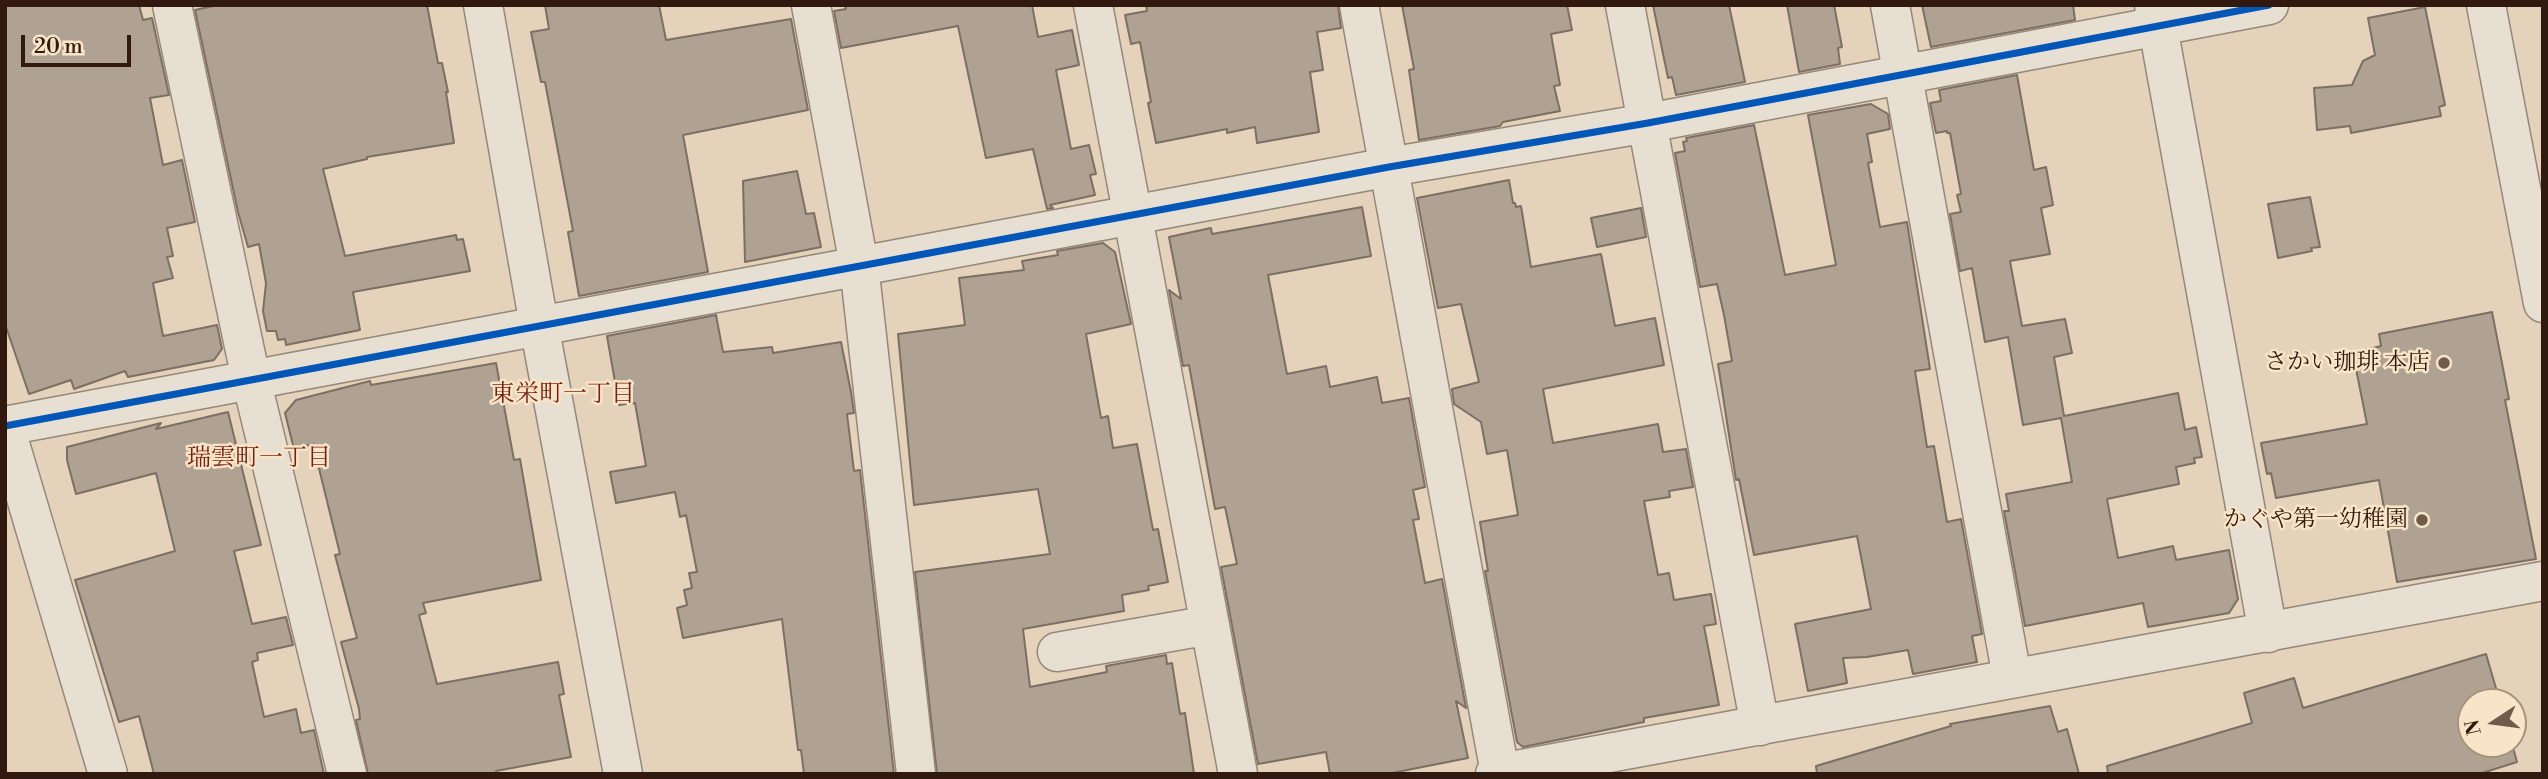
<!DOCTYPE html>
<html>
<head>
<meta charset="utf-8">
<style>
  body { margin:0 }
  #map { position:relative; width:2548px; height:779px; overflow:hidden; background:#e4d2ba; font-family:"Libre Bodoni",serif }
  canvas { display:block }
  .frame { position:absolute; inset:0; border:7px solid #311910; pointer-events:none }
  .north { position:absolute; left:2457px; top:688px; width:70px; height:70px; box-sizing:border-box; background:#f8e4c6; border:2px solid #a8937d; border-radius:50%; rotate:257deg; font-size:19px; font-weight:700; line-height:28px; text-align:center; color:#311910 }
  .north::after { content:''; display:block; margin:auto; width:24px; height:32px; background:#705a4c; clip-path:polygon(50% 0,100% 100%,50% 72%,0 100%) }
  .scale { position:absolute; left:21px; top:35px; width:110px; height:32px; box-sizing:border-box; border:4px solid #311910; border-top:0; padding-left:9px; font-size:21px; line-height:24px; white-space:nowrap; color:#311910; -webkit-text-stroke:5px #f8e4c6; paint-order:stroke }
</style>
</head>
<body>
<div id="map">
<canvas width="2548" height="779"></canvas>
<div class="frame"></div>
<div class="north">N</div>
<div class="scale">20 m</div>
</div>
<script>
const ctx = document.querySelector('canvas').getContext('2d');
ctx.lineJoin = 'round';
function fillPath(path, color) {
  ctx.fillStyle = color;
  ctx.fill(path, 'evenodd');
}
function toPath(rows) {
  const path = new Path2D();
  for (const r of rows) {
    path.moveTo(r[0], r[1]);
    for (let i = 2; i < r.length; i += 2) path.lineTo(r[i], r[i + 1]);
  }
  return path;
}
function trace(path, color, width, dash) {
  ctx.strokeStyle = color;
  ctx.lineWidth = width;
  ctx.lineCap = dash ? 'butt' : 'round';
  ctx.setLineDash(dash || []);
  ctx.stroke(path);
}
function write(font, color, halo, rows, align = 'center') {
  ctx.font = font + ' "Libre Bodoni","Noto Serif JP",serif';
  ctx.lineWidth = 5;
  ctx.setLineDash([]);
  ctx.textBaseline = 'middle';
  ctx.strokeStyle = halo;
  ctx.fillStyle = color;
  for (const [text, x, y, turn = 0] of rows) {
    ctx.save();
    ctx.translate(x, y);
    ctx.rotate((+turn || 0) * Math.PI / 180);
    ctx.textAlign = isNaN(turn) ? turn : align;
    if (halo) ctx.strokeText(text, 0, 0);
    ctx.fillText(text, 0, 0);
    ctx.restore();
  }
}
const building = toPath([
  [5,5,139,5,143,20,152,18,169,95,150,98,163,165,182,160,195,222,167,228,173,256,167,257,173,278,153,283,163,336,217,325,222,349,214,360,128,377,125,371,74,389,71,380,29,394,5,324,5,5],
  [218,5,427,5,438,63,442,63,448,92,446,92,454,143,367,157,367,159,323,169,345,256,456,235,457,240,463,239,470,271,353,292,360,330,286,345,285,339,278,340,276,331,267,331,263,311,266,283,259,244,248,247,238,212,195,10,218,5],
  [545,5,659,5,666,40,791,19,808,110,683,135,708,272,579,296,568,232,573,231,545,82,541,82,531,32,549,29,545,5],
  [845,5,1032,5,1038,37,1072,30,1079,65,1056,70,1071,149,1089,145,1096,174,1090,175,1095,195,1050,205,1053,208,1047,209,1033,149,986,158,958,26,841,48,834,11,846,9,845,5],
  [1146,5,1338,5,1341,28,1317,32,1323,70,1310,72,1319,132,1257,143,1255,127,1227,133,1227,129,1156,143,1148,103,1151,102,1140,42,1131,44,1125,15,1147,11,1146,5],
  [1402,5,1567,5,1572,30,1551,34,1560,85,1554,86,1560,111,1503,122,1500,126,1419,140,1409,70,1414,69,1402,5],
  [1653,5,1729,5,1745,82,1676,95,1672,77,1668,78,1653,5],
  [1787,5,1834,5,1842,47,1838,48,1840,64,1799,72,1787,5],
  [1922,5,2073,5,2075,20,1931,47,1922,5],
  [2425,7,2445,105,2439,107,2441,116,2351,133,2350,126,2317,130,2314,88,2352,85,2363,61,2375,55,2368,18,2425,7],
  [2017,75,2034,170,2046,167,2053,205,2041,208,2050,254,2010,261,2022,326,2065,319,2072,353,2054,357,2064,416,2178,393,2185,430,2196,427,2202,457,2194,458,2195,463,2176,467,2179,484,2107,499,2118,558,2173,546,2176,560,2229,550,2238,599,2229,613,2148,627,2143,603,2025,626,2004,511,2009,511,2006,494,2072,482,2061,418,2023,425,2008,337,1985,342,1972,268,1960,271,1950,214,1961,212,1957,195,1961,194,1950,133,1947,133,1947,131,1936,133,1930,103,1941,101,1939,90,2017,75],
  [1871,104,1888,114,1890,129,1867,134,1872,162,1868,163,1880,227,1907,222,1930,369,1915,371,1927,447,1934,446,1947,522,1961,519,1982,634,1972,636,1977,662,1913,674,1908,650,1867,657,1843,658,1847,683,1808,691,1795,624,1871,609,1857,536,1754,555,1739,479,1736,480,1718,364,1732,361,1724,315,1717,284,1700,287,1675,153,1685,151,1683,142,1687,141,1686,138,1754,125,1785,275,1836,265,1808,115,1871,104],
  [797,171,806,214,814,213,821,247,745,262,743,181,797,171],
  [1509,180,1513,203,1515,203,1516,207,1521,206,1531,267,1601,254,1615,326,1655,318,1664,365,1543,389,1553,443,1658,424,1663,452,1686,449,1693,487,1669,491,1670,497,1644,501,1658,575,1669,573,1674,600,1711,594,1716,624,1704,626,1719,705,1644,718,1644,722,1523,747,1517,742,1485,571,1488,571,1480,522,1518,515,1507,450,1487,454,1481,422,1454,404,1452,389,1479,382,1461,304,1438,308,1417,198,1509,180],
  [2310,197,2320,247,2311,248,2312,251,2278,258,2268,204,2310,197],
  [1362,207,1371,256,1268,275,1287,374,1326,366,1330,387,1377,377,1382,403,1409,398,1425,487,1413,490,1419,519,1413,520,1425,583,1442,579,1466,708,1456,701,1468,758,1387,774,1330,774,1326,752,1258,764,1221,567,1237,564,1225,507,1215,509,1189,365,1183,366,1169,290,1181,299,1169,237,1211,228,1212,234,1362,207],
  [1641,208,1646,237,1597,247,1591,218,1641,208],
  [1103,243,1115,252,1131,324,1086,334,1101,418,1108,416,1113,448,1137,444,1153,530,1158,529,1168,582,1148,586,1149,590,1122,595,1124,611,1023,629,1030,687,1107,672,1106,666,1166,655,1167,664,1172,663,1180,714,1185,713,1194,774,937,774,915,572,1050,554,1038,489,914,505,898,334,965,325,959,278,1024,270,1022,261,1058,255,1057,251,1103,243],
  [2492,312,2509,399,2505,400,2536,559,2397,582,2379,480,2276,498,2271,473,2267,474,2261,443,2367,424,2356,369,2360,368,2356,352,2381,346,2379,334,2492,312],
  [716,315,723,352,772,347,773,353,841,342,851,392,854,413,847,414,854,471,860,470,894,774,804,774,801,750,798,750,782,619,683,638,677,608,687,605,684,590,692,588,689,573,697,572,686,515,680,517,675,492,616,503,610,472,646,466,635,403,619,405,607,336,716,315],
  [496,363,514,460,520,459,541,580,423,603,426,613,419,615,437,684,558,662,564,694,559,695,571,757,496,771,497,774,368,774,356,720,360,719,359,709,341,642,357,638,335,555,340,554,313,444,294,449,285,413,296,400,370,381,371,385,496,363],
  [228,412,261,545,234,551,252,624,286,617,293,645,257,653,258,660,252,662,264,717,296,709,301,733,314,730,324,774,154,774,139,716,119,722,75,580,175,551,156,473,76,494,67,460,67,447,161,423,156,429,228,412],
  [2486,654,2500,702,2471,702,2471,744,2512,744,2517,762,2479,774,2108,774,2107,766,2252,723,2244,693,2294,678,2303,708,2486,654],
  [2050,706,2058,732,2067,729,2079,774,1817,774,1816,766,1951,726,1950,724,2050,706]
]);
fillPath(building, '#b0a292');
trace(building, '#7c6f63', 2);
const minor = toPath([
  [172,5,251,379,347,774],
  [811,5,859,265,916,774],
  [1093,5,1238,774],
  [1359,5,1500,773],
  [1625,5,1760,726],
  [1890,5,2012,677],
  [2154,5,2268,633],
  [5,426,1389,167,1648,123,2269,5],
  [5,427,108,774],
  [1057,652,1210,625],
  [1495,774,2543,581]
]);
const tertiary = toPath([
  [483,5,539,325,623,774],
  [2486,5,2543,303]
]);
trace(minor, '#958879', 41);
trace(tertiary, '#958879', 41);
trace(minor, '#e7dfd2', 38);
trace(tertiary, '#e7dfd2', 38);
trace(toPath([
  [5,426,1389,167,1648,123,2269,5]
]), '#0057b8', 7);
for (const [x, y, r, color] of [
  [2444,363,7,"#705a4c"],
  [2422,520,7,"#705a4c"]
]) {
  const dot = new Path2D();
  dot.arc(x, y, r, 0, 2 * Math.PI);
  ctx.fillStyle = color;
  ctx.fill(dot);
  trace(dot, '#f8e4c6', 2.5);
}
write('23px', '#311910', '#f8e4c6', [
  ["さかい珈琲 本店",2430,363],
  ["かぐや第一幼稚園",2408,520]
], 'right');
write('24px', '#7a1f14', '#f8e4c6', [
  ["東栄町一丁目",563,395],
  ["瑞雲町一丁目",259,459]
]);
</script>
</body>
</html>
